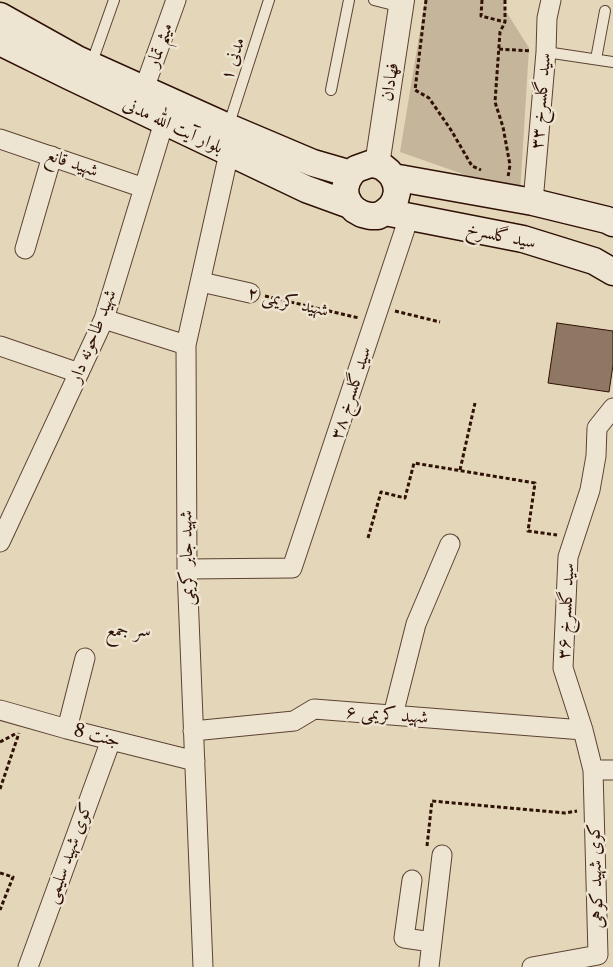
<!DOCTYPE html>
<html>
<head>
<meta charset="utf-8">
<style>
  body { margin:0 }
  canvas { display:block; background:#e4d7b9 }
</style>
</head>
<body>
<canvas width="613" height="967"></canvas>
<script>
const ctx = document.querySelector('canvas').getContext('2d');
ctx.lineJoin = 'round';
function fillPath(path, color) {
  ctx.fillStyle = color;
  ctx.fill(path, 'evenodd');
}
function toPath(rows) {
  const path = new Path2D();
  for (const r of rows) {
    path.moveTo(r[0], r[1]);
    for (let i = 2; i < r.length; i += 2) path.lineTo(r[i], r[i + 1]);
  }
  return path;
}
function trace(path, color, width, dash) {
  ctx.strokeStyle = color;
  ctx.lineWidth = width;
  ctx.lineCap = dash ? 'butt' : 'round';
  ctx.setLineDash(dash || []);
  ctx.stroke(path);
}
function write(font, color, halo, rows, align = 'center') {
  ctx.font = font + ' "Libre Caslon Text",Amiri,serif';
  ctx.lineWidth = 5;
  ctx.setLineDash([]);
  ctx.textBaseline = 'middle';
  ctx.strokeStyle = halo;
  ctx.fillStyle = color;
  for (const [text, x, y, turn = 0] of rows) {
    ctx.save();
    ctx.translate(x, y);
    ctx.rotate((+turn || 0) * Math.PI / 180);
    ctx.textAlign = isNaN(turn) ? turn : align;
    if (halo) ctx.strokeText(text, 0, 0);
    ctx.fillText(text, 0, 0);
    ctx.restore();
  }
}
fillPath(toPath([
  [425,0,504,0,504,8,529,48,520,194,400,152]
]), '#c5b59b');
const building = toPath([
  [557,323,613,331,613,365,609,392,548,383,557,323]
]);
fillPath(building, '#8e7863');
trace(building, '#301106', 1);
const service = toPath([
  [374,0,401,7],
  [546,52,613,62],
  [596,59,605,11],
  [91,65,114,0],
  [331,90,349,0],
  [228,127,269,0]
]);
const minor = toPath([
  [144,89,176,0],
  [0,139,144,188],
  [533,202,546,52,547,18,551,0],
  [25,249,52,156],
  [201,282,250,293],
  [104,319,186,345],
  [0,346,79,373],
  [0,542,104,319,164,122],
  [187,569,292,568,409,217],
  [0,710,67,729,195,761],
  [393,715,416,624,450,544],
  [67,729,85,658],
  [193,731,294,721,314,709,583,730],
  [593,770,613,770],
  [412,880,404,938,432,942],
  [28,967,111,740],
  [203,967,187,569,186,345,229,153],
  [429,967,442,855],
  [532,967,598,955,593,770,583,730,563,668,568,557,590,490,596,456,597,428,613,408]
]);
const tertiary = toPath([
  [377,165,402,0]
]);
const secondary = toPath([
  [0,16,77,59,228,127,313,163,351,174],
  [0,42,69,76,306,189,350,205,355,210,362,214,370,216,378,216,385,212,391,207,395,200,397,192,396,184,393,177,389,172,383,167,377,165,370,164,356,169,351,174,347,181,345,189,346,197,350,205],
  [393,177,533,202,607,220,613,223],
  [385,212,523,239,594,261,613,272]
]);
trace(service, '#5d4233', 12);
trace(minor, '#5d4233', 21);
trace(tertiary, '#5d4233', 26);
trace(secondary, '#301106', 29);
trace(toPath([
  [426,0,415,90,429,98,451,130,472,166,481,170],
  [482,0,481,16,505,22],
  [505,0,505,22,500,32,495,102,503,127,510,165,508,177],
  [499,49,531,51],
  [265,296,359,318],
  [395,311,440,322],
  [460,470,475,403],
  [368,538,381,492,405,498,414,463,535,483,528,531,557,535],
  [0,742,17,733],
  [0,789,19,733],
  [427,846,432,801,565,813,577,811],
  [0,873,13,877,0,910]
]), '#301106', 3, [4, 2.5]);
trace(service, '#ede5d2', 10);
trace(minor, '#ede5d2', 19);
trace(tertiary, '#ede5d2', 24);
trace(secondary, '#ede5d2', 26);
write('18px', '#301106', '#ede5d2', [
  ["میثم تمار",160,45,-70],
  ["مدنی ۱",233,59,-72],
  ["فهادان",390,82,-81],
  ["سید گلسرخ ۳۳",541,101,-85],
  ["بلوار آیت الله مدنی",173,126,25],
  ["شهید قانع",72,163,19],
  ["سید گلسرخ",501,236,12],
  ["شهید کریمی ۲",288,302,13],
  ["شهيد طاحونه دار",93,336,-68],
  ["سید گلسرخ ۳۸",351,393,-72],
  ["شهید جابر کریمی",187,558,-91],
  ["سید گلسرخ ۳۶",566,611,-87],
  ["شهید کریمی ۶",387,715,4],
  ["جنت 8",97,736,14],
  ["کوی شهید سلیمی",69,853,-70],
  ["کوی شهید کوهی",596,876,-92]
]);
write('19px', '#301106', '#ede5d2', [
  ["سر جمع",128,631]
]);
</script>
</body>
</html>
